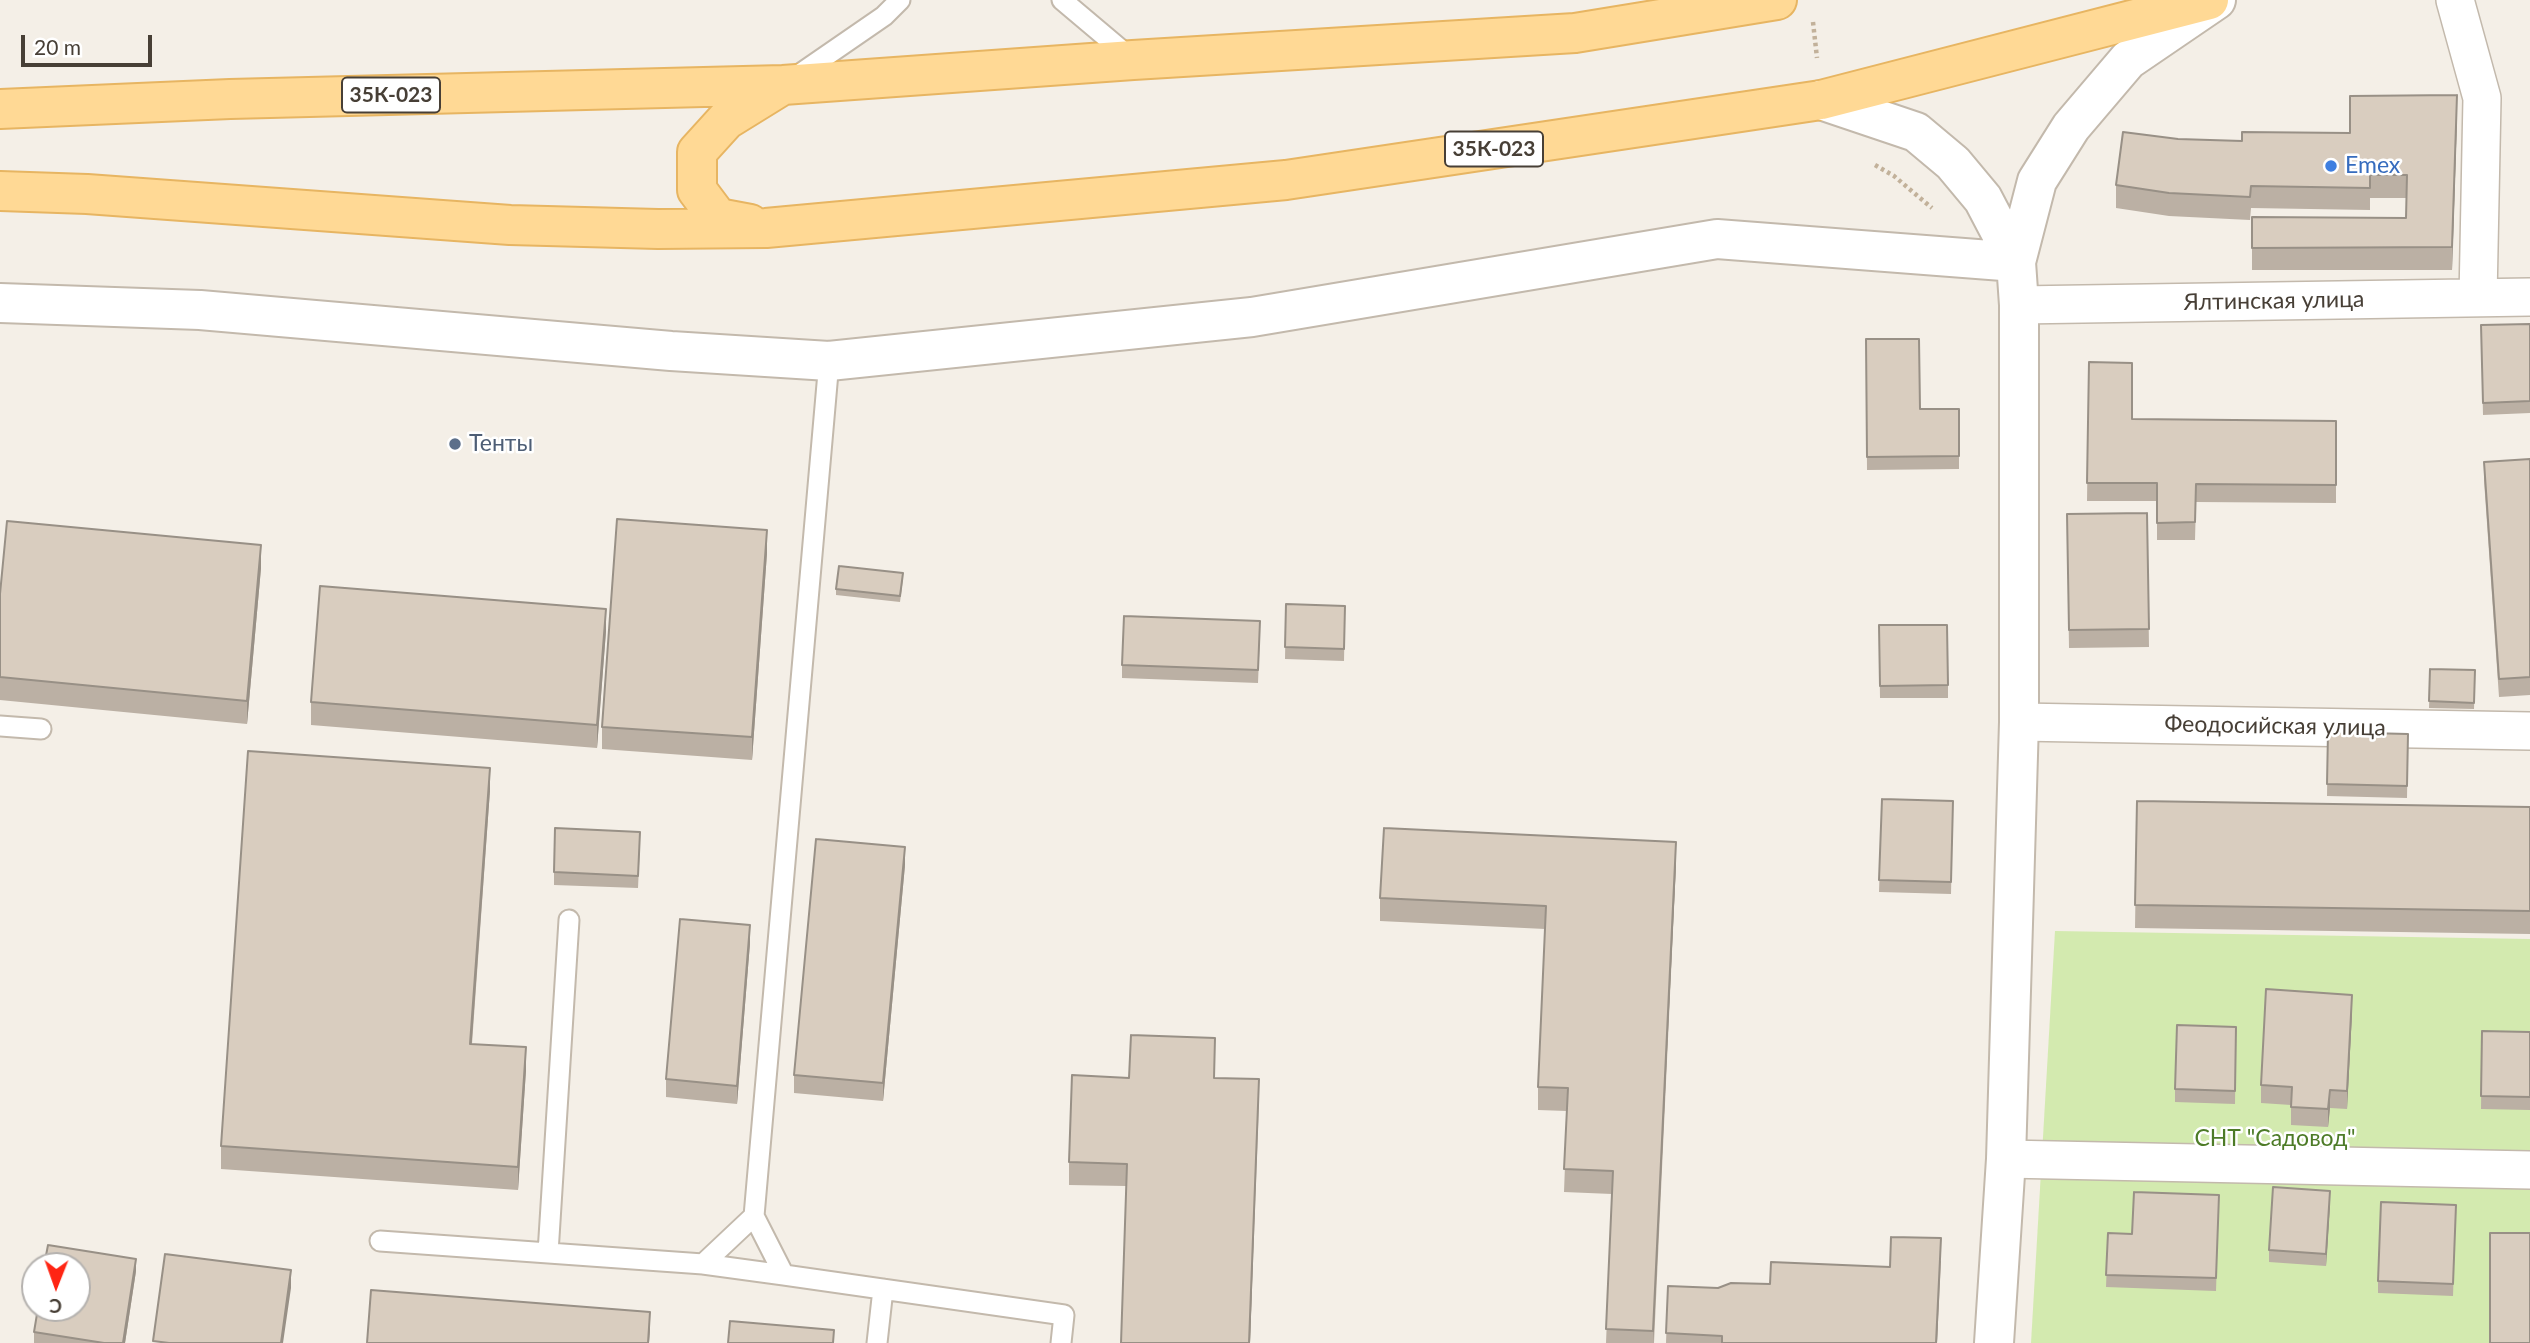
<!DOCTYPE html>
<html>
<head>
<meta charset="utf-8">
<style>
  body { margin:0 }
  #map { position:relative; width:2530px; height:1343px; overflow:hidden; background:#f4efe7; font-family:Lato,sans-serif }
  canvas { display:block }
  .north { position:absolute; left:21px; top:1252px; width:70px; height:70px; box-sizing:border-box; background:#fff; border:2px solid #b5b2af; border-radius:50%; rotate:181deg; font-size:19px; font-weight:700; line-height:28px; text-align:center; color:#473f36 }
  .north::after { content:''; display:block; margin:auto; width:24px; height:32px; background:#ff2513; clip-path:polygon(50% 0,100% 100%,50% 72%,0 100%) }
  .scale { position:absolute; left:21px; top:35px; width:131px; height:32px; box-sizing:border-box; border:4px solid #473f36; border-top:0; padding-left:9px; font-size:21px; line-height:24px; white-space:nowrap; color:#473f36; -webkit-text-stroke:5px #fff; paint-order:stroke }
</style>
</head>
<body>
<div id="map">
<canvas width="2530" height="1343"></canvas>
<div class="north">С</div>
<div class="scale">20 m</div>
</div>
<script>
const ctx = document.querySelector('canvas').getContext('2d');
ctx.lineJoin = 'round';
function fillPath(path, color) {
  ctx.fillStyle = color;
  ctx.fill(path, 'evenodd');
}
function toPath(rows) {
  const path = new Path2D();
  for (const r of rows) {
    path.moveTo(r[0], r[1]);
    for (let i = 2; i < r.length; i += 2) path.lineTo(r[i], r[i + 1]);
  }
  return path;
}
function trace(path, color, width, dash) {
  ctx.strokeStyle = color;
  ctx.lineWidth = width;
  ctx.lineCap = dash ? 'butt' : 'round';
  ctx.setLineDash(dash || []);
  ctx.stroke(path);
}
function write(font, color, halo, rows, align = 'center') {
  ctx.font = font + ' Lato,sans-serif';
  ctx.lineWidth = 5;
  ctx.setLineDash([]);
  ctx.textBaseline = 'middle';
  ctx.strokeStyle = halo;
  ctx.fillStyle = color;
  for (const [text, x, y, turn = 0] of rows) {
    ctx.save();
    ctx.translate(x, y);
    ctx.rotate((+turn || 0) * Math.PI / 180);
    ctx.textAlign = isNaN(turn) ? turn : align;
    if (halo) ctx.strokeText(text, 0, 0);
    ctx.fillText(text, 0, 0);
    ctx.restore();
  }
}
fillPath(toPath([
  [2055,931,2530,939,2530,1343,2031,1343]
]), '#d3eaaf');
const service = toPath([
  [1062,0,1132,59],
  [794,78,884,16,900,0],
  [829,361,754,1216,784,1275,1064,1315,1061,1343],
  [0,726,41,729],
  [380,1241,703,1264,754,1216],
  [548,1253,569,920],
  [703,1264,784,1275],
  [877,1343,883,1289]
]);
const minor = toPath([
  [2455,0,2482,98,2478,298],
  [2019,305,2530,297],
  [2019,722,2530,731],
  [2006,1159,2530,1170]
]);
const tertiary = toPath([
  [1821,100,1916,132,1953,163,1983,199,2016,262],
  [0,303,200,310,671,351,829,361,1252,317,1717,239,2016,262],
  [1994,1343,2006,1159,2019,722,2019,305,2016,262,2037,181,2071,127,2128,60,2216,0]
]);
const primary = toPath([
  [0,109,230,99,783,85,1133,60,1575,33,1777,0],
  [0,191,87,194,510,225,658,229,766,228,1286,180,1821,100,2209,0],
  [750,224,718,218,697,190,697,152,726,120,781,86]
]);
trace(service, '#c3b9ac', 23);
trace(minor, '#c3b9ac', 40);
trace(tertiary, '#c3b9ac', 42);
trace(primary, '#e7b562', 42);
trace(toPath([
  [1813,22,1817,58],
  [1875,165,1894,176,1932,208]
]), '#c2b19a', 4.5, [3.5, 3.5]);
trace(service, '#fff', 19);
trace(minor, '#fff', 37);
trace(tertiary, '#fff', 38);
trace(primary, '#ffd995', 38);
fillPath(toPath([
  [2457,118,2452,270,2252,270,2252,217,2406,218,2406,198,2370,198,2370,210,2251,208,2250,220,2169,216,2116,208,2116,185,2178,139,2242,141,2350,133],
  [2530,324,2530,413,2483,415,2481,325],
  [1866,339,1920,409,1959,409,1959,469,1867,470],
  [2089,362,2132,419,2336,421,2336,503,2196,502,2195,540,2157,540,2157,501,2087,501],
  [2530,459,2530,695,2499,697,2484,480,2484,462],
  [2147,513,2149,647,2069,648,2067,514],
  [767,553,752,760,602,749,602,727],
  [261,568,247,724,0,700,0,594],
  [903,579,900,602,836,595,836,589],
  [1286,604,1345,606,1344,661,1285,659],
  [1879,625,1948,685,1948,698,1880,698],
  [606,631,597,748,311,725,311,702],
  [1260,633,1258,683,1122,678,1122,665],
  [2430,669,2475,670,2474,709,2429,708],
  [2328,732,2408,734,2407,798,2327,796],
  [490,790,472,1044,526,1070,518,1190,221,1169,221,1146],
  [1882,799,1953,801,1951,894,1879,892],
  [2137,801,2530,807,2530,934,2135,928],
  [640,844,638,888,554,885,554,872],
  [905,865,883,1101,794,1093,794,1075],
  [1676,865,1654,1343,1606,1343,1612,1194,1564,1192,1567,1111,1538,1110,1538,1087,1545,929,1380,921,1380,898],
  [750,943,737,1104,666,1097,666,1079],
  [2352,1012,2347,1109,2330,1108,2328,1127,2291,1125,2291,1105,2261,1103,2261,1085],
  [2236,1027,2235,1104,2175,1102,2175,1089],
  [2482,1031,2530,1032,2530,1110,2481,1109],
  [1129,1078,1215,1078,1259,1102,1250,1343,1121,1343,1126,1186,1069,1185,1069,1162],
  [2219,1195,2216,1291,2106,1287,2108,1233,2132,1234],
  [2330,1203,2326,1266,2269,1262,2269,1250],
  [2456,1205,2453,1296,2378,1293,2378,1281],
  [1941,1261,1937,1343,1666,1343,1668,1286,1718,1288,1770,1284,1890,1267],
  [136,1271,125,1343,34,1343,34,1332]
]), '#bbb0a4');
fillPath(toPath([
  [2457,95,2457,118,2452,270,2452,247],
  [767,530,767,553,752,760,752,737],
  [261,545,261,568,247,724,247,701],
  [606,609,606,631,597,748,597,725],
  [490,768,490,790,470,1066,470,1044],
  [1676,842,1676,865,1653,1343,1653,1331],
  [905,847,905,865,883,1101,883,1083],
  [750,925,750,943,737,1104,737,1086],
  [2352,995,2352,1012,2347,1109,2347,1091],
  [526,1047,526,1070,518,1190,518,1167],
  [1259,1079,1250,1343,1249,1343],
  [2330,1090,2330,1108,2328,1127,2328,1109],
  [2330,1191,2330,1203,2326,1266,2326,1254],
  [1941,1238,1937,1343,1936,1343],
  [136,1259,136,1271,125,1343,123,1343],
  [291,1270,291,1288,283,1343,281,1343],
  [650,1312,650,1330,649,1343,648,1343]
]), '#989086');
const building = toPath([
  [2457,95,2452,247,2252,248,2252,217,2406,218,2407,175,2370,175,2370,188,2251,186,2250,197,2169,193,2116,185,2123,132,2178,139,2242,141,2242,132,2350,133,2350,96,2457,95],
  [2530,324,2530,401,2483,403,2481,325,2530,324],
  [1866,339,1919,339,1920,409,1959,409,1959,456,1867,457,1866,339],
  [2089,362,2132,363,2132,419,2336,421,2336,485,2196,484,2195,522,2157,523,2157,483,2087,483,2089,362],
  [2530,459,2530,677,2499,679,2484,462,2530,459],
  [2147,513,2149,629,2069,630,2067,514,2147,513],
  [617,519,767,530,752,737,602,727,617,519],
  [7,521,261,545,247,701,0,677,0,594,7,521],
  [839,566,903,573,900,596,836,589,839,566],
  [320,586,606,609,597,725,311,702,320,586],
  [1286,604,1345,606,1344,649,1285,647,1286,604],
  [1124,616,1260,621,1258,670,1122,665,1124,616],
  [1879,625,1947,625,1948,685,1880,686,1879,625],
  [2430,669,2475,670,2474,703,2429,701,2430,669],
  [2328,732,2408,734,2407,786,2327,784,2328,732],
  [248,751,490,768,470,1044,526,1047,518,1167,221,1146,248,751],
  [1882,799,1953,801,1951,882,1879,880,1882,799],
  [2137,801,2530,807,2530,911,2135,905,2137,801],
  [555,828,640,832,638,876,554,872,555,828],
  [1384,828,1676,842,1653,1331,1606,1329,1613,1171,1564,1169,1568,1088,1538,1087,1546,906,1380,898,1384,828],
  [816,839,905,847,883,1083,794,1075,816,839],
  [680,919,750,925,737,1086,666,1079,680,919],
  [2266,989,2352,995,2347,1091,2330,1090,2328,1109,2291,1107,2292,1087,2261,1085,2266,989],
  [2177,1025,2236,1027,2235,1091,2175,1089,2177,1025],
  [2482,1031,2530,1032,2530,1097,2481,1096,2482,1031],
  [1131,1035,1215,1038,1214,1078,1259,1079,1249,1343,1121,1343,1127,1164,1069,1162,1072,1075,1129,1078,1131,1035],
  [2273,1187,2330,1191,2326,1254,2269,1250,2273,1187],
  [2134,1192,2219,1195,2216,1278,2106,1275,2108,1233,2132,1234,2134,1192],
  [2381,1202,2456,1205,2453,1284,2378,1281,2381,1202],
  [2490,1233,2530,1233,2530,1343,2490,1343,2490,1233],
  [1891,1237,1941,1238,1936,1343,1722,1343,1722,1336,1666,1333,1668,1286,1718,1288,1731,1283,1770,1284,1771,1262,1890,1267,1891,1237],
  [48,1245,136,1259,123,1343,104,1343,34,1332,38,1308,77,1308,77,1266,44,1266,48,1245],
  [165,1254,291,1270,281,1343,169,1343,153,1341,165,1254],
  [371,1290,650,1312,648,1343,367,1343,371,1290],
  [730,1321,834,1330,833,1343,728,1343,730,1321]
]);
fillPath(building, '#d9cdbf');
trace(building, '#989086', 2);
for (const [x, y, r, color] of [
  [2331,166,7,"#3f7fe0"],
  [455,444,7,"#5c6f8a"]
]) {
  const dot = new Path2D();
  dot.arc(x, y, r, 0, 2 * Math.PI);
  ctx.fillStyle = color;
  ctx.fill(dot);
  trace(dot, '#fff', 2.5);
}
for (const [x, y, w] of [
  [391,95,98],
  [1494,149,98]
]) {
  const box = new Path2D();
  box.roundRect(x - w / 2, y - 17.5, w, 35, 5);
  ctx.fillStyle = '#fff';
  ctx.fill(box);
  trace(box, '#473f36', 2);
}
write('bold 21px', '#473f36', null, [
  ["35К-023",391,95],
  ["35К-023",1494,149]
]);
write('23px', '#366cbe', '#fff', [
  ["Emex",2345,166]
], 'left');
write('23px', '#473f36', '#fff', [
  ["Ялтинская улица",2274,301,-1],
  ["Феодосийская улица",2275,726,1]
]);
write('23px', '#4e5e75', '#fff', [
  ["Тенты",469,444]
], 'left');
write('23px', '#4d7b27', '#fff', [
  ["СНТ \"Садовод\"",2275,1139]
]);
</script>
</body>
</html>
